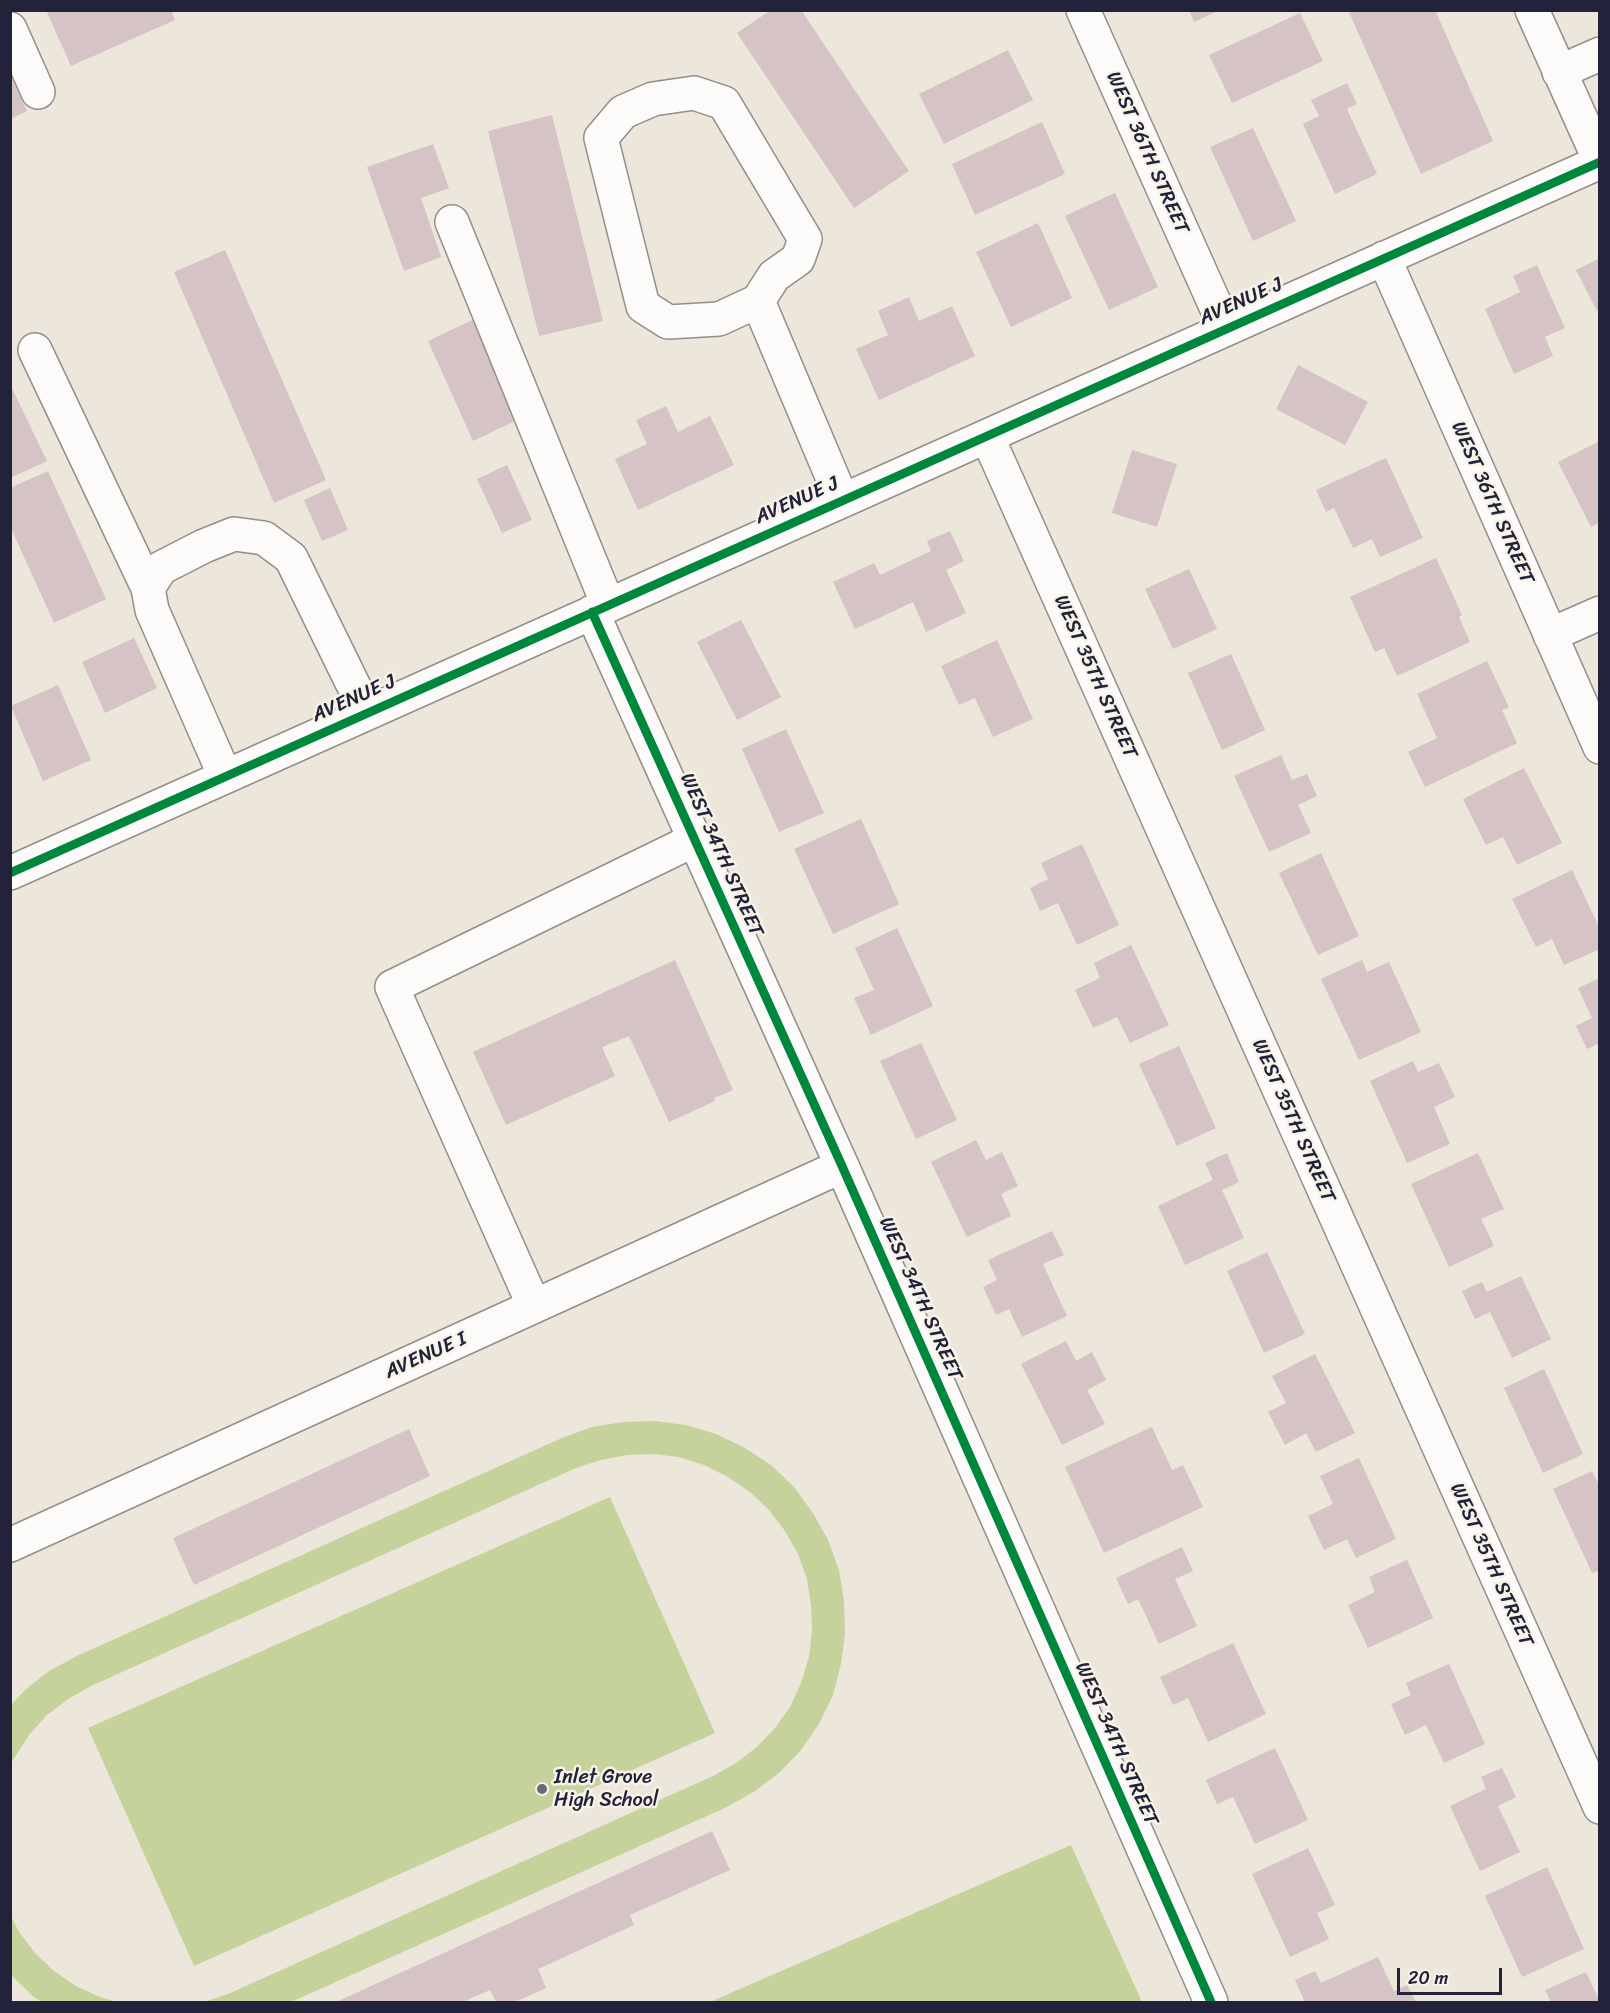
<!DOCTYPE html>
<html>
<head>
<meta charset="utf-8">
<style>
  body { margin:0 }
  #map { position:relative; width:1610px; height:2013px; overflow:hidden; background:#ece6db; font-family:Sriracha,sans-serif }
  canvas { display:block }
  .frame { position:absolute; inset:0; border:12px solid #22223b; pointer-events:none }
  .scale { position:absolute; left:1397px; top:1968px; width:105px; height:27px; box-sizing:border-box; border:3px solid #22223b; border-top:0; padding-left:8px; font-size:18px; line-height:21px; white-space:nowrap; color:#22223b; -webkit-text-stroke:4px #f7f3e8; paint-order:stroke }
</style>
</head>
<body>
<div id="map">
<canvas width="1610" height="2013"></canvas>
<div class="frame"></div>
<div class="scale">20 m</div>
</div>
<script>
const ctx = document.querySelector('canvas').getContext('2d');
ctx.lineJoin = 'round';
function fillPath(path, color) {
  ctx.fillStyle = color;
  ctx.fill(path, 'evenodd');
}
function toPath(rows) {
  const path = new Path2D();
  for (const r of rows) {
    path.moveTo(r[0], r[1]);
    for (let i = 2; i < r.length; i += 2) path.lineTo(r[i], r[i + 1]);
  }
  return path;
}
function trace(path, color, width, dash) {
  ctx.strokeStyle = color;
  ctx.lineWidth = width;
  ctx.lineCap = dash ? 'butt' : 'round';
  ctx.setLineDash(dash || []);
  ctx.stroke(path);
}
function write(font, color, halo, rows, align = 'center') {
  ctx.font = font + ' Sriracha,sans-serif';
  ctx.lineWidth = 5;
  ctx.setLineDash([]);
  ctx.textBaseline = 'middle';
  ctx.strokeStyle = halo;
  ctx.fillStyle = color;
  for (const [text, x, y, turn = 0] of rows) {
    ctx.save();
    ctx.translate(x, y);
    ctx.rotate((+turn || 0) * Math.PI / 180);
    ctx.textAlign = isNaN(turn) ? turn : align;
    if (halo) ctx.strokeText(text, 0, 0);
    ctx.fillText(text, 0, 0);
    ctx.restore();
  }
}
fillPath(toPath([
  [655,1421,686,1425,716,1434,745,1448,771,1465,794,1487,813,1513,828,1540,839,1570,844,1602,845,1633,841,1664,833,1695,819,1724,801,1750,780,1772,755,1791,727,1807,291,2002,204,2002,228,1994,713,1776,736,1763,757,1747,775,1728,790,1707,801,1683,809,1657,812,1631,811,1605,807,1579,798,1554,785,1531,769,1510,750,1492,728,1477,704,1465,679,1457,653,1454,627,1455,601,1460,576,1468,91,1686,68,1699,47,1715,29,1735,11,1763,11,1705,25,1690,49,1671,77,1656,562,1438,592,1427,623,1422],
  [610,1497,715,1733,194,1966,88,1728],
  [1071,1845,1142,2002,710,2002],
  [11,1916,19,1932,35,1953,54,1971,76,1986,100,1997,118,2002,42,2002,34,1997,11,1975]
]), '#c6d29c');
fillPath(toPath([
  [46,10,171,10,175,20,71,66],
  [771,10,801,10,909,171,854,208,737,33],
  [1189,10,1220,10,1194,22],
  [1348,10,1435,10,1493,141,1421,174],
  [1300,13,1323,61,1232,103,1209,55],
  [1008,50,1033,100,944,144,919,94],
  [10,74,27,111,10,119],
  [1347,83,1357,104,1347,109,1377,174,1335,194,1303,124,1319,116,1311,100],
  [552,115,603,321,539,336,488,131],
  [1042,122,1065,174,975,215,952,164],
  [1253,128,1296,221,1253,241,1210,147],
  [433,144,449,188,421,198,441,257,404,271,367,167],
  [1115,193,1158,287,1109,310,1065,216],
  [1038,223,1072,298,1011,327,976,252],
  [225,250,326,480,274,503,174,272],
  [1600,258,1600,310,1597,311,1576,270],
  [1537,265,1565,328,1545,337,1553,356,1514,374,1485,309,1520,292,1513,276],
  [909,297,919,321,952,306,975,356,879,400,856,349,888,335,878,311],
  [483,315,528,415,473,441,428,341],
  [1298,365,1368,402,1345,445,1276,409],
  [10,384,47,461,10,478],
  [666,406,678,432,710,416,734,465,638,510,615,459,647,444,636,420],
  [1600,441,1600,522,1591,527,1558,462],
  [1132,450,1177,464,1157,527,1112,513],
  [1386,458,1423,538,1380,557,1372,539,1353,548,1334,508,1326,512,1316,490],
  [507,465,532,520,502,533,477,479],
  [48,471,106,599,54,623,10,526,10,488],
  [330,488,348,530,322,541,304,500],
  [950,531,964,561,946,570,966,613,926,632,913,602,855,629,833,582,874,563,880,575,931,551,927,541],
  [1436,558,1462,615,1459,617,1470,642,1397,676,1384,648,1375,652,1350,597],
  [1189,569,1217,629,1173,649,1145,589],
  [741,620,781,697,737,720,697,642],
  [134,638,157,688,105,713,82,662],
  [997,640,1033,719,993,737,975,698,959,705,941,666],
  [1231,654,1265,730,1222,750,1188,673],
  [1487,661,1509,707,1502,710,1517,743,1425,787,1408,752,1437,738,1417,694],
  [58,685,91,760,43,781,11,706],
  [786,729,824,813,779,832,742,749],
  [1281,755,1292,780,1307,774,1317,796,1298,805,1311,833,1269,852,1234,776],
  [1524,768,1562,843,1517,865,1503,837,1486,845,1463,799],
  [861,819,899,904,833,934,794,849],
  [1082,844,1119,925,1077,945,1058,903,1040,911,1030,888,1048,879,1041,863],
  [1321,853,1359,936,1318,955,1279,873],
  [1572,870,1600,929,1600,949,1564,965,1552,939,1536,947,1512,899],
  [897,928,933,1006,871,1035,854,998,874,990,855,948],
  [1131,945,1169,1025,1130,1043,1117,1017,1093,1028,1075,990,1100,978,1094,963],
  [675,960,733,1090,714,1098,715,1101,669,1122,629,1036,602,1047,615,1076,506,1125,473,1052],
  [1362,960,1367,972,1389,962,1421,1032,1359,1060,1321,979],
  [1600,978,1600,1043,1587,1049,1576,1026,1592,1018,1578,988],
  [921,1043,957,1120,916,1139,880,1061],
  [1179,1046,1216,1128,1177,1146,1139,1064],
  [1413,1061,1418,1072,1439,1063,1455,1097,1434,1107,1450,1144,1407,1163,1370,1081],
  [976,1140,986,1160,1002,1152,1018,1186,1001,1194,1011,1216,967,1237,931,1162],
  [1227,1153,1239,1182,1222,1190,1244,1238,1185,1265,1158,1206,1213,1180,1205,1163],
  [1478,1153,1504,1209,1481,1219,1494,1246,1449,1267,1411,1184],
  [1052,1231,1064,1255,1043,1264,1067,1316,1022,1337,1009,1309,996,1315,983,1287,997,1280,988,1260],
  [1267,1252,1305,1334,1264,1353,1227,1271],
  [1521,1276,1551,1339,1512,1358,1490,1312,1475,1319,1462,1291,1482,1282,1487,1292],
  [1066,1341,1076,1361,1092,1352,1106,1380,1087,1390,1105,1424,1062,1445,1021,1364],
  [1315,1354,1355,1433,1316,1452,1306,1433,1285,1445,1268,1412,1286,1403,1272,1376],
  [1544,1369,1583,1454,1543,1473,1504,1388],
  [1152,1427,1172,1470,1183,1465,1203,1507,1104,1553,1065,1467],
  [409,1429,430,1476,194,1585,173,1538],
  [1359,1458,1396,1539,1356,1558,1347,1539,1324,1550,1308,1516,1333,1504,1320,1476],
  [1592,1471,1600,1487,1600,1570,1592,1573,1553,1489],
  [1182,1547,1193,1571,1175,1579,1197,1626,1159,1644,1138,1599,1128,1604,1116,1578],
  [1407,1560,1433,1618,1368,1648,1348,1605,1375,1592,1369,1577],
  [1233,1643,1266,1714,1208,1742,1188,1698,1173,1705,1160,1677],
  [1449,1664,1485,1744,1444,1763,1426,1725,1405,1735,1391,1704,1411,1695,1406,1683],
  [1275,1748,1308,1820,1255,1844,1233,1797,1217,1804,1206,1780],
  [1502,1768,1516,1797,1498,1806,1520,1852,1480,1871,1450,1806,1486,1789,1481,1777],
  [712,1831,730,1870,630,1915,634,1925,538,1969,546,1988,515,2002,496,2002,490,1990,463,2002,336,2002],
  [1308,1848,1335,1905,1317,1913,1329,1939,1290,1957,1252,1874],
  [1547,1867,1584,1949,1522,1977,1485,1896],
  [1378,1957,1394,1991,1407,1985,1416,2002,1305,2002,1295,1980,1315,1971,1321,1983],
  [1586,1972,1600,2002,1551,2002,1545,1990]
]), '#d5c3c5');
const minor = toPath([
  [1083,10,1226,329],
  [1532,10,1600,161],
  [10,29,38,92],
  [1559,72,1600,54],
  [452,222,608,605],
  [1384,258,1600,747],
  [758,301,719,319,668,322,643,306,601,138,623,112,653,99,694,93,724,103,805,239,798,259,774,276,758,301,842,500],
  [35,350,148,588],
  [987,436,1600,1807],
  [592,612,842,1166,1211,2002],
  [1550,635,1600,613],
  [225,776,152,610,148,588,161,568,204,546,234,534,264,538,291,558,367,713],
  [10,873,1600,162],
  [534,1306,392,987,694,840],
  [10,1545,842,1166]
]);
trace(minor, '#918e8c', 36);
trace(minor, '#fcfbfa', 33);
trace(toPath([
  [592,612,842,1166,1211,2002],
  [10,873,1600,162]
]), '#00873e', 9);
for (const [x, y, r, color] of [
  [542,1789,6,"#696773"]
]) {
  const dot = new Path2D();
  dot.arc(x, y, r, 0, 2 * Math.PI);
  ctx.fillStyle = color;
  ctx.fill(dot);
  trace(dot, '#f7f3e8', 2);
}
write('20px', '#22223b', '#f7f3e8', [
  ["WEST 36TH STREET",1147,153,66],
  ["AVENUE J",1241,302,-24],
  ["AVENUE J",797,501,-24],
  ["WEST 36TH STREET",1492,503,66],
  ["WEST 35TH STREET",1095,677,66],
  ["AVENUE J",354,699,-24],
  ["WEST 34TH STREET",721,855,66],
  ["WEST 35TH STREET",1293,1121,66],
  ["WEST 34TH STREET",920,1299,66],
  ["AVENUE I",426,1356,-24],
  ["WEST 35TH STREET",1491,1565,66],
  ["WEST 34TH STREET",1116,1744,66]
]);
write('20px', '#22223b', '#f7f3e8', [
  ["Inlet Grove",554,1778],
  ["High School",554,1801]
], 'left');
</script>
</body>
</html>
